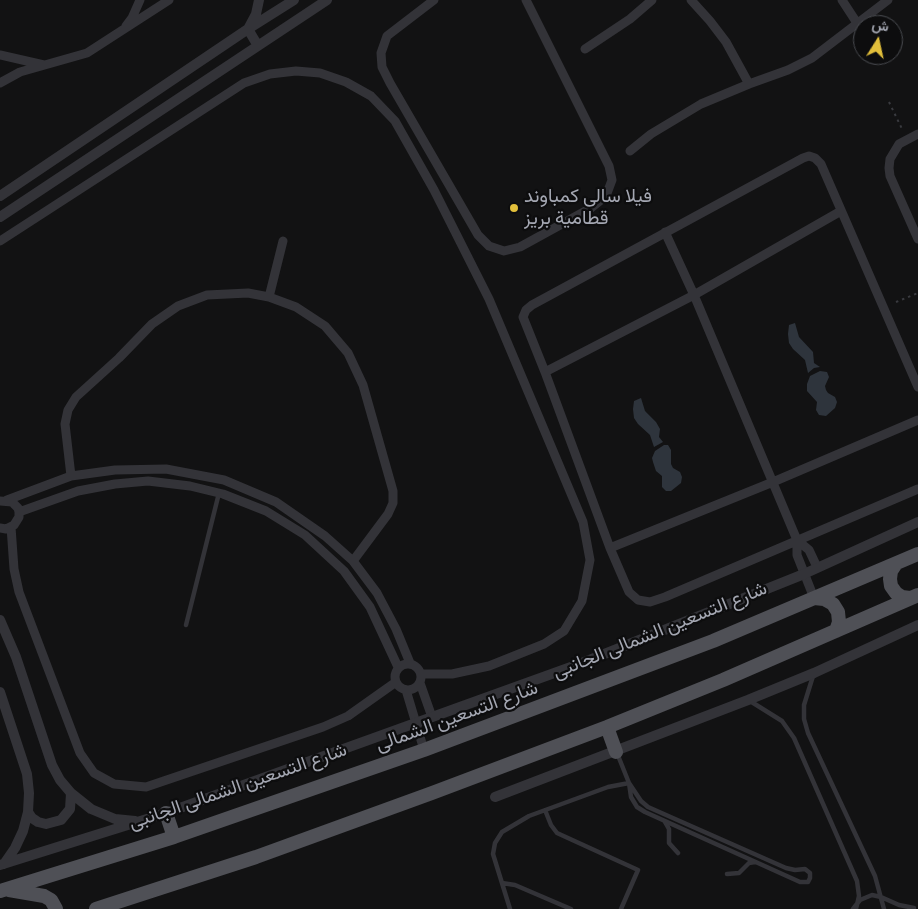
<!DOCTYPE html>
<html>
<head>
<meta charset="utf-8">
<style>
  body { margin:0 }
  #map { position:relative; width:918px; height:909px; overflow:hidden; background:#121213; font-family:Signika,Vazirmatn,sans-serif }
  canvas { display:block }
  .north { position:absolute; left:853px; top:15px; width:50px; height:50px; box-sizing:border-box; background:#0d0d0e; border:1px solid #494b50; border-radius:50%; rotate:10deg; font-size:14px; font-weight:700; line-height:20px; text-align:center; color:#a4a7b2 }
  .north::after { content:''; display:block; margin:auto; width:18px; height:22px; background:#e2bf3b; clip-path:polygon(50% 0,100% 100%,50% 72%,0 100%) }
</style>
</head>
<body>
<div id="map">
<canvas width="918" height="909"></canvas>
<div class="north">ش</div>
</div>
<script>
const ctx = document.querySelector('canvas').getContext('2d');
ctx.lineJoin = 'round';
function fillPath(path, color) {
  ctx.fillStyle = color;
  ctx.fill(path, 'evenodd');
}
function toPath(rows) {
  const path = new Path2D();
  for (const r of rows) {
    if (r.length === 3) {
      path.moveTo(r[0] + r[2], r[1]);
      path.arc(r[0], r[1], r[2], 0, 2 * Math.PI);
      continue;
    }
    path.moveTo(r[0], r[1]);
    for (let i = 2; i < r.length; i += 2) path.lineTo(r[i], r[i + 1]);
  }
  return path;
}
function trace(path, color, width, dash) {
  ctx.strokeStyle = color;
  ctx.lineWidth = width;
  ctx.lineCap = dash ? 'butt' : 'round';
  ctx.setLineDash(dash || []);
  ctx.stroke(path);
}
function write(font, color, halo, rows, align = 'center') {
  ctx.font = font + ' Signika,Vazirmatn,sans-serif';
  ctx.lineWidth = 4.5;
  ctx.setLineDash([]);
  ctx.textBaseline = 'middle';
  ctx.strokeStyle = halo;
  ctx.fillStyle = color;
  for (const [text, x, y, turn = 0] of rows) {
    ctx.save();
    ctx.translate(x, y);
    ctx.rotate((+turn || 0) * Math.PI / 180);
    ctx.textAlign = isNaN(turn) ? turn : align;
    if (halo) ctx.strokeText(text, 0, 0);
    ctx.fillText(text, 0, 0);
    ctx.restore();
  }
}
fillPath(toPath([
  [795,323,799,337,813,352,814,363,820,367,814,368,808,373,805,360,793,349,789,343,788,334,789,325],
  [820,371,827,372,829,377,825,386,826,390,828,393,835,397,837,402,835,408,826,416,819,415,816,410,817,402,807,391,807,384,810,376],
  [641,398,645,411,656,422,660,429,659,437,663,442,654,447,650,435,638,424,634,418,633,409,634,401],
  [664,445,668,445,671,450,671,464,673,468,680,472,682,477,681,483,671,491,666,491,662,487,662,476,656,471,653,462,652,458,655,451]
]), '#2e343c');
trace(toPath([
  [889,102,903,131],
  [896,302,918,293]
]), '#393a3f', 2, [2.5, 4]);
trace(toPath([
  [186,625,219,493],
  [813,676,804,705,804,719,808,733,875,876,884,909],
  [750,701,782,721,794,738,857,881,859,896,856,909],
  [617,753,629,783,631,797,637,807,645,812,800,882,808,882,810,878,810,873,805,869,795,870,786,868,648,807,641,801,629,783],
  [545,810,551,825,557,833,638,870,621,909],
  [665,822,669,829,669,843,678,853],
  [727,874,739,873,749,863,755,862],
  [502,883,515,885,571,909],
  [510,909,493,854,495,843,502,832,529,816,608,787,629,783],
  [853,909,860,900,872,895,881,897,899,905,914,908]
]), '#333338', 4.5);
trace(toPath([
  [434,0,387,36,381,53,382,67,390,83,478,235,489,246,504,251,520,247,591,208,606,196,612,180,609,166,526,0],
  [691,0,710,21,726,42,749,84],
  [842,0,857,23],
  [126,26,132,18,140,0],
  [585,49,630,19,652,0],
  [0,55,44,65],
  [0,83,20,72,87,53,169,0],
  [918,134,899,144,890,159,889,168,890,176,918,239],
  [630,151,651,134,701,104,749,84,788,70,812,58,888,0],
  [665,232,694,295,797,540,797,555,814,598],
  [0,241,244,83,270,74,296,71,320,73,346,82,371,96,395,121,434,190,489,299,583,522,590,560,582,601,564,631,544,644,489,666,452,674,421,674],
  [269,297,283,241],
  [545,372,694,295,841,211],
  [918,387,821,164,815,158,809,156,803,158,532,305,526,310,523,317,545,372,610,548,629,592,638,600,650,602,665,597,918,489],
  [71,476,65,424,68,410,76,397,119,358,152,324,178,306,207,295,248,293,269,297,296,307,325,326,348,353,363,385,393,491,393,503,388,514,353,561],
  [7,500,71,476,115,470,166,469,224,480,276,502,325,536,353,561,377,593,396,629,410,663],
  [0,501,12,502,18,508,19,512,19,517,14,525,6,529,0,528],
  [19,512,78,491,115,484,148,481,190,486,223,494,266,511,305,535,344,571,370,607,398,667],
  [11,527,14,569,19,592,80,753,94,773,114,784,146,787,323,727,348,716,396,682],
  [797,540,809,550,817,567],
  [610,548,773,482,918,420],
  [408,677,13],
  [420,683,432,717],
  [406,690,424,750]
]), '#333338', 9);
trace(toPath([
  [258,46,248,29,256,14,259,0],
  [0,196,248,29,294,0],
  [0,217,327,0],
  [0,620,16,657,52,765,60,780,71,793,91,809,115,819,135,821],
  [0,692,27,774,29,793,28,812,23,831,15,848,4,864],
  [495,797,748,700,814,673,918,625],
  [28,812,32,818,38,822,46,824,61,820,70,809,71,793],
  [0,865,166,813,582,663,804,574,918,522]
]), '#333338', 10);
trace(toPath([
  [895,565,891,571,890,579,891,586,896,593,902,597,910,598],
  [814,598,824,599,833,604,838,612,839,622,836,631],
  [607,727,616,752],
  [166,813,174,837],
  [9,890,44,896,51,900,56,909],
  [0,891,174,837,424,750,713,641,918,554],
  [96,909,256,857,432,793,607,727,723,680,918,595]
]), '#4f5056', 14);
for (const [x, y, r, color] of [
  [514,208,5,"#e2bf3b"]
]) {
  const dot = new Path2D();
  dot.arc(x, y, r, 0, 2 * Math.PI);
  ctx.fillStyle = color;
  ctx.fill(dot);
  trace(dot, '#0d0d0e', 2);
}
write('19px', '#a4a7b2', '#0d0d0e', [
  ["فيلا سالى كمباوند",524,197],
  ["قطامية بريز",524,219]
], 'left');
write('19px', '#a4a7b2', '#0d0d0e', [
  ["شارع التسعين الشمالى الجانبى",660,631,-22],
  ["شارع التسعين الشمالى",457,717,-20],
  ["شارع التسعين الشمالى الجانبى",238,787,-19]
]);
</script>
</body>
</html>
